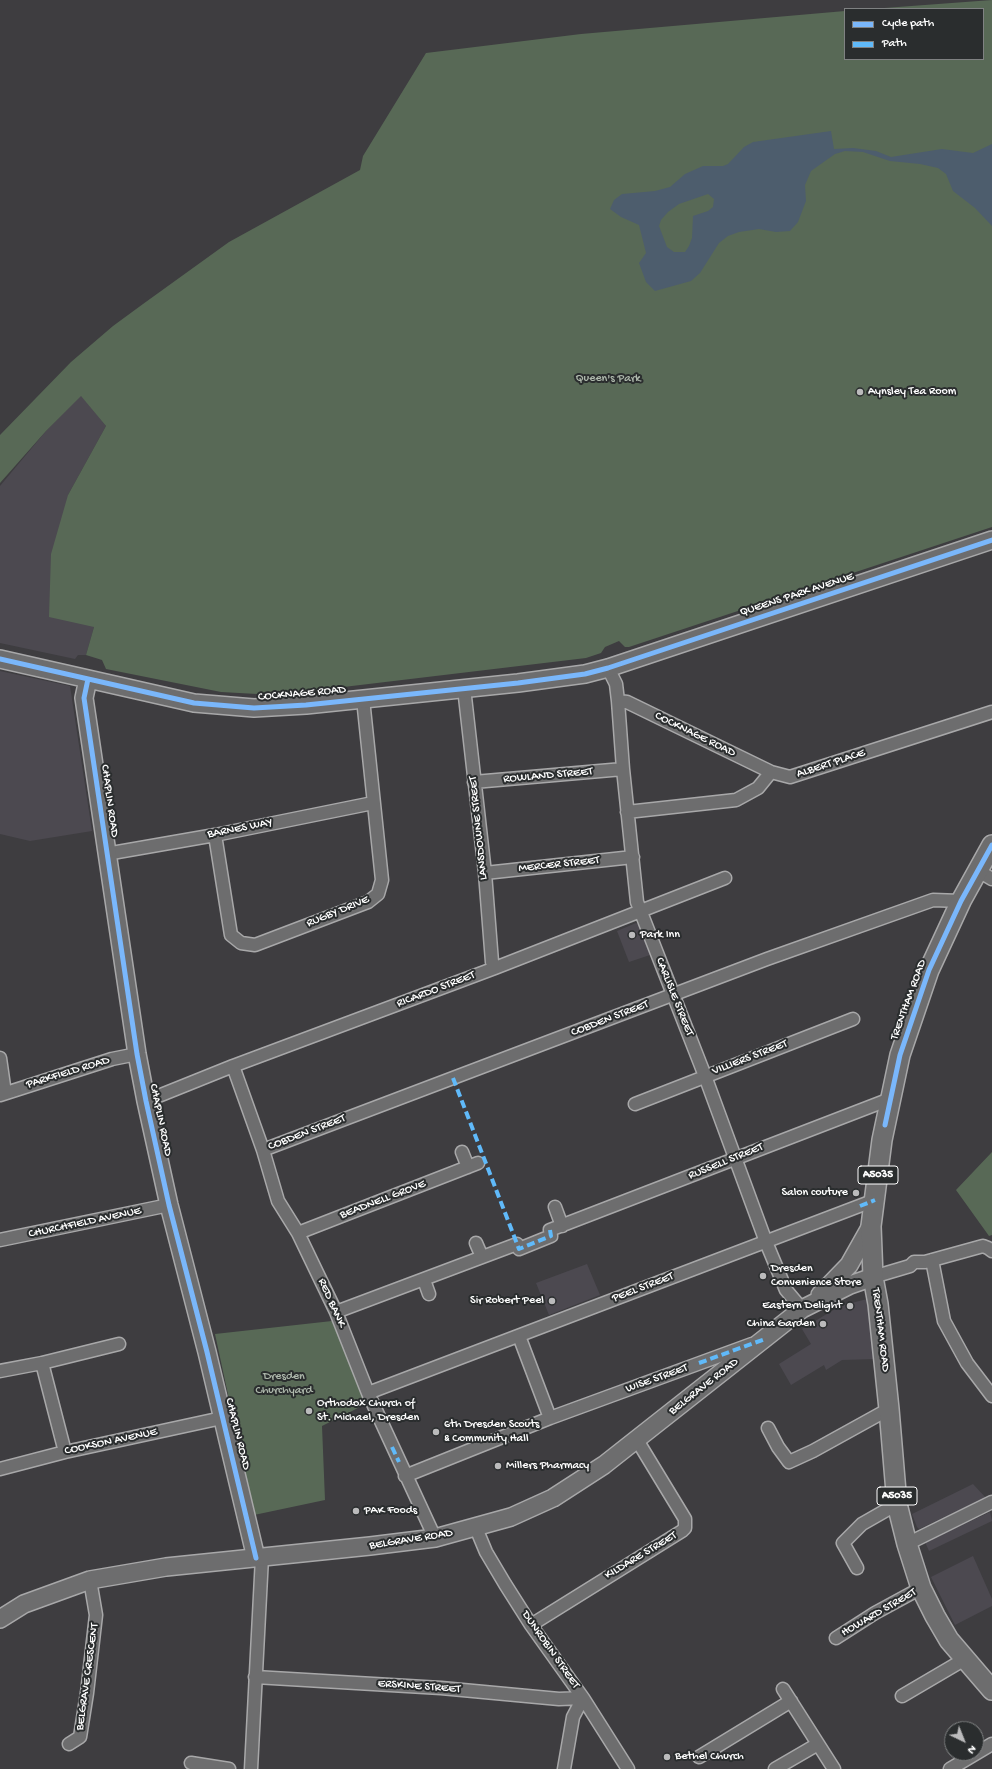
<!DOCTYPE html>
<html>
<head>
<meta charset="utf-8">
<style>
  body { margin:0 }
  #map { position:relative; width:992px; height:1769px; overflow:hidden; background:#3e3d40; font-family:"Gochi Hand",sans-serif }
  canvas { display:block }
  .legend { position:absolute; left:844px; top:8px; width:140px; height:52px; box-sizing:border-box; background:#2a2d2e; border:1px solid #7f8182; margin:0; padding:5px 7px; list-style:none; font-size:12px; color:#fff }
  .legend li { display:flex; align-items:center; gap:8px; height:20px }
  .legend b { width:20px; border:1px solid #7f8182 }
  .north { position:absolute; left:944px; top:1721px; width:40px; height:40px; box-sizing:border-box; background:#2a2d2e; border:1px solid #7f8182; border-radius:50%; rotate:137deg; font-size:11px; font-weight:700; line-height:16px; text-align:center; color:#fff }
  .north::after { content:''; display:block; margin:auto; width:14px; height:18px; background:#bbbbbc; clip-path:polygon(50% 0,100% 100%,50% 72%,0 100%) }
</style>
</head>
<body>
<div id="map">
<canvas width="992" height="1769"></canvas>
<ul class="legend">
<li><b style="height:5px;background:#7ab7fb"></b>Cycle path</li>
<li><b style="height:5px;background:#60bafa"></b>Path</li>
</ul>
<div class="north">N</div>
</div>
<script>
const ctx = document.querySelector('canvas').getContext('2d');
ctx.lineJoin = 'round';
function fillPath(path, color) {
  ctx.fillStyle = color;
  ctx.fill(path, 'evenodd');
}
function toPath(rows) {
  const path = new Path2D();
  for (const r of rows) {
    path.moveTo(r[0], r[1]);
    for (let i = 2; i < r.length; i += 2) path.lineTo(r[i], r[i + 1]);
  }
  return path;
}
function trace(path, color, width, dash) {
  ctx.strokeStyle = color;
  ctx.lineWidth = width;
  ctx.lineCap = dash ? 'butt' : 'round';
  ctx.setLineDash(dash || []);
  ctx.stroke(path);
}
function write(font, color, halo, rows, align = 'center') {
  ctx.font = font + ' "Gochi Hand",sans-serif';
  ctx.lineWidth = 4;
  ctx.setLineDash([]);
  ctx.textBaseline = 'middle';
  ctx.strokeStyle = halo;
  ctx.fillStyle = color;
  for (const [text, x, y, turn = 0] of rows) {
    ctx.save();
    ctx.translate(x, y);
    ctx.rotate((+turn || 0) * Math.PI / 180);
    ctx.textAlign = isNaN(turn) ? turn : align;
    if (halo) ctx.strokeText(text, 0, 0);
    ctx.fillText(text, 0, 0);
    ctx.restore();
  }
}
fillPath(toPath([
  [81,395,106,426,68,495,94,627,86,655,78,655,75,659,0,643,0,486,46,431],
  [0,671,70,686,92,831,30,841,0,834],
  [636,923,639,925,650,955,629,962,617,931],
  [587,1264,600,1295,549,1315,536,1283],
  [867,1299,875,1359,842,1360,826,1370,824,1365,791,1385,779,1364,811,1344,802,1329,840,1306],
  [973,1484,986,1498,919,1529,917,1527,912,1514],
  [990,1512,992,1521,929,1551,925,1542],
  [973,1556,992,1599,992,1606,955,1625,931,1577]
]), '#4c4950');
fillPath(toPath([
  [992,0,992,527,629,647,625,647,619,641,605,647,601,653,586,658,285,694,257,694,221,692,106,669,102,660,86,655,94,627,49,617,51,554,68,495,106,426,81,396,46,431,0,483,0,435,71,362,113,326,143,304,229,242,360,170,363,156,426,53,581,34,845,11,845,59,983,59,983,9,871,9],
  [992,1152,992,1235,989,1236,956,1190],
  [332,1321,366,1404,322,1426,325,1500,254,1515,215,1334]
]), '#586956');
fillPath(toPath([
  [831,131,834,149,853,148,876,151,891,157,942,149,973,153,992,144,992,226,975,208,953,191,946,174,938,168,920,164,890,161,863,152,845,151,835,154,811,171,805,185,806,201,798,222,790,231,776,232,759,229,739,232,728,236,719,243,700,273,691,281,655,291,646,282,639,263,646,253,639,225,621,217,610,209,614,200,622,194,655,191,670,187,685,174,703,166,723,166,728,164,744,147,753,142],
  [708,194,714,199,713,207,708,211,693,216,692,238,689,246,685,252,674,252,667,247,659,226,661,220,668,212,679,204]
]), '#4d5d6d');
const street = toPath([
  [608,668,616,684,618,701,623,769,637,902,705,1076,766,1242,786,1290,802,1309],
  [464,688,485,873,492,962,495,968],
  [618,701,627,702,771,772,790,777,992,712],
  [474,782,623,769],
  [627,812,736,800,758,788,771,772],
  [215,835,231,935,241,943,255,945,368,902,378,894,382,880,363,699],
  [106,854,215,835,373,803],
  [977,870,992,879],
  [485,873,633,857],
  [0,1058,5,1093],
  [233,1066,263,1150,278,1201,298,1233,336,1312,368,1393,435,1538],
  [0,1095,112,1059,137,1054],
  [146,1101,233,1066,495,968,725,878],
  [635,1104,853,1019],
  [263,1150,767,959,933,900,961,901],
  [462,1152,468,1167],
  [555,1207,562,1226],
  [298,1233,478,1163],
  [0,1240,169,1205],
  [476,1243,482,1257],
  [519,1249,551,1236,550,1230,890,1099],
  [932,1260,944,1321,967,1363,992,1396],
  [873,1277,910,1266,914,1262,925,1262,983,1246,988,1248,992,1251],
  [424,1280,429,1294],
  [336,1312,517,1244],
  [519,1336,550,1418],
  [42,1363,65,1452],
  [0,1371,42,1363,119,1344],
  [368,1393,875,1200],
  [768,1428,778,1447,789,1462,813,1451,889,1409],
  [0,1469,65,1452,222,1418],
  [405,1476,550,1418,752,1344],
  [476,1528,486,1552,505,1584,531,1625,583,1698,628,1769],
  [907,1544,992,1502],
  [857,1568,843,1543,862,1524,897,1504],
  [531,1625,682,1531,685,1528,685,1519,637,1440],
  [836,1638,875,1613,921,1588],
  [255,1677,441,1688,559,1699,583,1698,573,1717,564,1769],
  [783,1689,834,1769],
  [902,1696,965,1659],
  [69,1744,80,1737,87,1693,96,1615,90,1580],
  [699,1757,791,1701],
  [191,1763,229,1769],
  [251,1769,262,1557],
  [775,1769,818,1744],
  [950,1769,992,1744]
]);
const secondary = toPath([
  [0,659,194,703,254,708,306,705,518,683,585,674,608,668,992,540],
  [88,679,84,698,137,1054,146,1101,169,1205,207,1352,256,1558],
  [820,1295,849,1265,871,1226],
  [0,1619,24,1604,90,1580,166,1567,370,1546,435,1538,511,1517,553,1498,604,1465,802,1309,850,1285,873,1277]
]);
const primary = toPath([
  [992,845,961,901,929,970,900,1055,882,1140,871,1226,873,1277,878,1304,889,1409,897,1504,907,1544,921,1588,935,1616,949,1640,992,1690]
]);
trace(street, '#a8a8a9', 15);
trace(secondary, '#a8a8a9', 20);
trace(primary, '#a8a8a9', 22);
trace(street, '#6d6d6e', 12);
trace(secondary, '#6d6d6e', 17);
trace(primary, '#6d6d6e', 19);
trace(toPath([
  [453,1078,519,1249,551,1236,550,1230],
  [860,1206,875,1200],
  [699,1363,765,1339],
  [392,1447,399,1462]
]), '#60bafa', 4, [8, 4]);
trace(toPath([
  [0,659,194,703,254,708,306,705,518,683,585,674,608,668,992,540],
  [88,679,84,698,137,1054,146,1101,169,1205,207,1352,256,1558],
  [885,1125,900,1055,929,970,961,901,992,845]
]), '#7ab7fb', 5);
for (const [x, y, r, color] of [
  [860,392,4,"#bbbbbc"],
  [632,935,4,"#bbbbbc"],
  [856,1193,4,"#bbbbbc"],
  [763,1276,4,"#bbbbbc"],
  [552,1301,4,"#bbbbbc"],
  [850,1306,4,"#bbbbbc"],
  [823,1324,4,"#bbbbbc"],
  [309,1411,4,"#bbbbbc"],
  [436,1432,4,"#bbbbbc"],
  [498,1466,4,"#bbbbbc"],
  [356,1511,4,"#bbbbbc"],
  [667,1757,4,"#bbbbbc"]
]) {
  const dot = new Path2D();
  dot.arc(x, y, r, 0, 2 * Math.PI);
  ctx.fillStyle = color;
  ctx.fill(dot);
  trace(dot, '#2a2d2e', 1.5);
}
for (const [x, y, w] of [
  [878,1175,40],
  [897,1496,40]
]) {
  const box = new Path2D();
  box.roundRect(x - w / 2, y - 9, w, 18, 3);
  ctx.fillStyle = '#2a2d2e';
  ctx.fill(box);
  trace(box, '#fff', 1);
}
write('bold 11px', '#fff', null, [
  ["A5035",878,1175],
  ["A5035",897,1496]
]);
write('12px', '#aeb8ac', '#2a2d2e', [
  ["Queen's Park",608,379],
  ["Dresden",284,1377],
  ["Churchyard",284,1391]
]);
write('12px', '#fff', '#2a2d2e', [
  ["Aynsley Tea Room",868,392],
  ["Park Inn",640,935],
  ["Salon couture",848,1193,"right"],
  ["Dresden",771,1269],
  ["Convenience Store",771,1283],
  ["Sir Robert Peel",544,1301,"right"],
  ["Eastern Delight",842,1306,"right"],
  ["China Garden",815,1324,"right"],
  ["Orthodox Church of",317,1404],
  ["St. Michael, Dresden",317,1418],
  ["6th Dresden Scouts",444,1425],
  ["& Community Hall",444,1439],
  ["Millers Pharmacy",506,1466],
  ["PAK Foods",364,1511],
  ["Bethel Church",675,1757]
], 'left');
write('12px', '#fff', '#2a2d2e', [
  ["QUEENS PARK AVENUE",797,595,-18],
  ["COCKNAGE ROAD",302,694,-5],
  ["COCKNAGE ROAD",695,735,26],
  ["ALBERT PLACE",831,764,-18],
  ["ROWLAND STREET",548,776,-5],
  ["CHAPLIN ROAD",109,801,82],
  ["LANSDOWNE STREET",479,828,-96],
  ["BARNES WAY",240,829,-11],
  ["MERCER STREET",559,865,-6],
  ["RUGBY DRIVE",338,912,-22],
  ["RICARDO STREET",436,990,-21],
  ["CARLISLE STREET",674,997,68],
  ["TRENTHAM ROAD",909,1000,-70],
  ["COBDEN STREET",610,1019,-21],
  ["VILLIERS STREET",750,1058,-21],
  ["PARKFIELD ROAD",68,1073,-17],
  ["CHAPLIN ROAD",160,1120,78],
  ["COBDEN STREET",307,1133,-21],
  ["RUSSELL STREET",726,1162,-22],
  ["BEADNELL GROVE",383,1200,-21],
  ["CHURCHFIELD AVENUE",85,1223,-12],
  ["PEEL STREET",643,1288,-21],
  ["RED BANK",331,1303,66],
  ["TRENTHAM ROAD",880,1330,83],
  ["WISE STREET",657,1379,-20],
  ["BELGRAVE ROAD",704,1387,-38],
  ["CHAPLIN ROAD",237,1434,76],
  ["COOKSON AVENUE",111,1442,-12],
  ["BELGRAVE ROAD",411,1540,-9],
  ["KILDARE STREET",641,1556,-31],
  ["HOWARD STREET",879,1613,-30],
  ["DUNROBIN STREET",550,1650,55],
  ["BELGRAVE CRESCENT",88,1677,-82],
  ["ERSKINE STREET",419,1687,4]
]);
</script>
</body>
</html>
